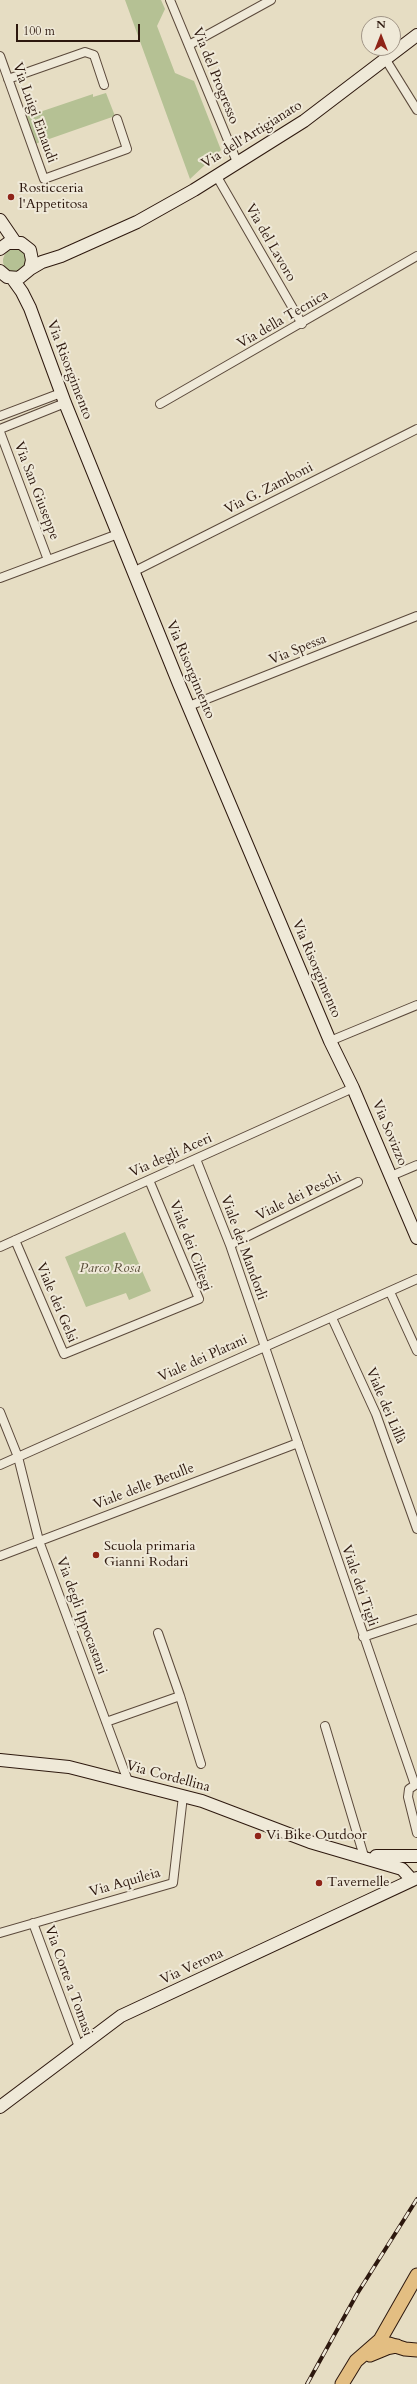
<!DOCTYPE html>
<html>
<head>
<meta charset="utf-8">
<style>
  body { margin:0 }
  #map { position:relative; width:417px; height:2384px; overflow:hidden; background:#e6ddc3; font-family:Cardo,serif }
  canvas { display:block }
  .north { position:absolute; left:361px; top:16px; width:40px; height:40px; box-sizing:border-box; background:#efe9d8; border:1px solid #a19587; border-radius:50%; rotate:0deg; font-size:11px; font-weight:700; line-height:16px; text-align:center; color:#2d180e }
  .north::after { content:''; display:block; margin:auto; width:14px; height:18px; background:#8f2418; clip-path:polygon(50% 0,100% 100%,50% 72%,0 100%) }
  .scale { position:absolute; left:16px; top:24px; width:124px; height:18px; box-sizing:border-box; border:2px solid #2d180e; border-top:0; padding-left:5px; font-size:12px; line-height:14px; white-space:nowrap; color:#2d180e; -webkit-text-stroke:3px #efe9d8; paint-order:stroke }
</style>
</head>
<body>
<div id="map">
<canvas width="417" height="2384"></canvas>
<div class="north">N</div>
<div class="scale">100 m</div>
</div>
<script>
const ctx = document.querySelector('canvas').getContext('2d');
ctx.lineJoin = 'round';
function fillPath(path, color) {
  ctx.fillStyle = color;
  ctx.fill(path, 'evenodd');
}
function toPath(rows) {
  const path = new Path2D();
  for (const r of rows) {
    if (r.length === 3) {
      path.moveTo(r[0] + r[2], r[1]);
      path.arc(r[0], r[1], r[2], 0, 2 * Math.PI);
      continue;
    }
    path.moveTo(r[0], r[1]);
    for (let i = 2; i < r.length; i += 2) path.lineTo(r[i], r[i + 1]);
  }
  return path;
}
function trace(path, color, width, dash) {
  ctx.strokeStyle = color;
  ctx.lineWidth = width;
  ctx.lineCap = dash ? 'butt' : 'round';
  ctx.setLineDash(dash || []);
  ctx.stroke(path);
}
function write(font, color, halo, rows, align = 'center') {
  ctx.font = font + ' Cardo,serif';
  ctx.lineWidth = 4;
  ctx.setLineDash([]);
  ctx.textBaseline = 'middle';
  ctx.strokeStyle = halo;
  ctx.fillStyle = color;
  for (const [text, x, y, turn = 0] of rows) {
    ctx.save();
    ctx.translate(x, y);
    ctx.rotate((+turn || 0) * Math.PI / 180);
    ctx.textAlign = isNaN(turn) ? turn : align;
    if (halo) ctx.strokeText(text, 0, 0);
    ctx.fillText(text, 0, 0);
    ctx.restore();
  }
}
fillPath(toPath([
  [125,0,161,0,165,9,157,26,175,73,194,81,221,150,190,179],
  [106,93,115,116,32,145,22,118,93,94,93,97],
  [15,261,12],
  [125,1232,151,1291,129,1300,126,1293,86,1307,65,1257]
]), '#b5c194');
const street = toPath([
  [170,0,237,162],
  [189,45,271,0],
  [0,56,44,179,127,149,117,119],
  [386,60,417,110],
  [8,79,85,52,94,55,104,85],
  [216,175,302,324],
  [160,404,417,256],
  [0,416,61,393],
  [0,429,65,403],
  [0,432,48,560],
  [133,572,417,429],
  [0,578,118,534],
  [189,706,417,616],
  [330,1041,417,1005],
  [196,1159,230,1245,415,1785,409,1789,408,1797,417,1833],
  [391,1176,417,1165],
  [15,1240,64,1354,199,1299,149,1180],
  [230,1245,358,1182],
  [0,1247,353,1088],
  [390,1292,417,1351],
  [332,1318,376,1414,417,1529],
  [0,1412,18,1457,39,1541,128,1781],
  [0,1465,417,1279],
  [0,1556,298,1443],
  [158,1633,180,1696],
  [363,1637,417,1619],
  [106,1722,180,1696,201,1764],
  [325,1726,363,1853],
  [33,1923,79,2047],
  [0,1933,173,1883,183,1796]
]);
const secondary = toPath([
  [0,220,15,242],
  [0,249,8,243,21,243,30,250,32,260,30,269,19,278,7,277,0,271],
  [30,269,42,262,61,256,137,222,194,190,304,121,417,35],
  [12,278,22,292,30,308,65,403,179,684,330,1041,353,1088,417,1238],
  [0,1760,69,1767,202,1801,310,1842,402,1869,412,1880],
  [376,1856,417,1856],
  [0,2107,121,2016,417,1878]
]);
const primary = toPath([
  [389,2344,405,2349,417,2350],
  [370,2355,387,2348,397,2346],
  [342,2384,356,2361,380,2340,417,2275]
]);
trace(street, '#5b493b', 10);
trace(secondary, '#2d180e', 14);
trace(primary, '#2d180e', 15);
trace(street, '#efe9d8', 8);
trace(secondary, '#efe9d8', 12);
trace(primary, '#e3be82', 13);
const rail = toPath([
  [307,2384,357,2294,417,2199]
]);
trace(rail, '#2d180e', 4);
trace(rail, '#efe9d8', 2.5, [8]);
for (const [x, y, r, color] of [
  [11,197,4,"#8f2418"],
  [96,1555,4,"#8f2418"],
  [258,1836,4,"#8f2418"],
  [319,1883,4,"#8f2418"]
]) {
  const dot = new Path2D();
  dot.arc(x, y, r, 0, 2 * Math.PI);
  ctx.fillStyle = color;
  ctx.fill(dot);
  trace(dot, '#efe9d8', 1.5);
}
write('14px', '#2d180e', '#efe9d8', [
  ["Via del Progresso",215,76,68],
  ["Via Luigi Einaudi",34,113,70],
  ["Via dell'Artigianato",252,135,-32],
  ["Via del Lavoro",270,243,60],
  ["Via della Tecnica",283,320,-30],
  ["Via Risorgimento",69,370,69],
  ["Via G. Zamboni",269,489,-27],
  ["Via San Giuseppe",36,491,69],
  ["Via Spessa",298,650,-22],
  ["Via Risorgimento",190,670,67],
  ["Via Risorgimento",316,969,67],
  ["Via Sovizzo",389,1133,67],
  ["Via degli Aceri",171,1156,-24],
  ["Viale dei Peschi",299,1197,-26],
  ["Viale dei Ciliegi",190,1246,69],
  ["Viale dei Mandorli",243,1248,70],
  ["Viale dei Gelsi",56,1303,67],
  ["Viale dei Platani",203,1359,-24],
  ["Viale dei Lillà",385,1406,67],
  ["Viale delle Betulle",144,1487,-21],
  ["Viale dei Tigli",359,1586,71],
  ["Via degli Ippocastani",81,1616,70],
  ["Via Cordellina",168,1777,15],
  ["Via Aquileia",125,1883,-16],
  ["Via Verona",192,1967,-25],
  ["Via Corte a Tomasi",68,1981,70]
]);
write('14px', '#2d180e', '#efe9d8', [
  ["Rosticceria",19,189],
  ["l'Appetitosa",19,205],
  ["Scuola primaria",104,1547],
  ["Gianni Rodari",104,1563],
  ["Vi Bike Outdoor",266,1836],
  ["Tavernelle",327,1883]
], 'left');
write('italic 14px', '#564b36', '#efe9d8', [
  ["Parco Rosa",110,1269]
]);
</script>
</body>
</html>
